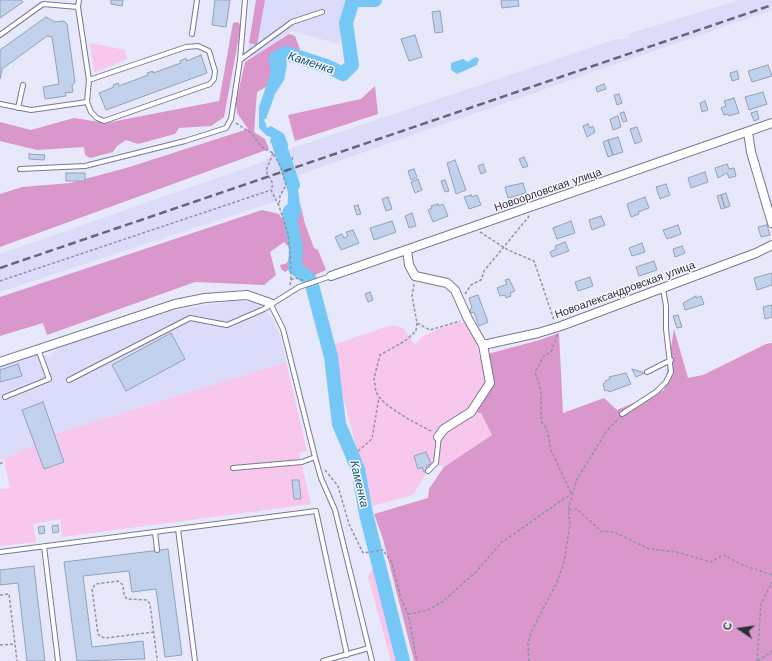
<!DOCTYPE html>
<html>
<head>
<meta charset="utf-8">
<style>
  body { margin:0 }
  #map { position:relative; width:772px; height:661px; overflow:hidden; background:#e7e8fa; font-family:"Work Sans",sans-serif }
  canvas { display:block }
  .north { position:absolute; left:720px; top:609px; width:40px; height:40px; -webkit-text-stroke:3px #f6f6fc; paint-order:stroke; rotate:283deg; font-size:11px; font-weight:700; line-height:16px; text-align:center; color:#2e2e39 }
  .north::after { content:''; display:block; margin:auto; width:14px; height:18px; background:#2e2e39; clip-path:polygon(50% 0,100% 100%,50% 72%,0 100%) }
</style>
</head>
<body>
<div id="map">
<canvas width="772" height="661"></canvas>
<div class="north">С</div>
</div>
<script>
const ctx = document.querySelector('canvas').getContext('2d');
ctx.lineJoin = 'round';
function fillPath(path, color) {
  ctx.fillStyle = color;
  ctx.fill(path, 'evenodd');
}
function toPath(rows) {
  const path = new Path2D();
  for (const r of rows) {
    path.moveTo(r[0], r[1]);
    for (let i = 2; i < r.length; i += 2) path.lineTo(r[i], r[i + 1]);
  }
  return path;
}
function trace(path, color, width, dash) {
  ctx.strokeStyle = color;
  ctx.lineWidth = width;
  ctx.lineCap = dash ? 'butt' : 'round';
  ctx.setLineDash(dash || []);
  ctx.stroke(path);
}
function write(font, color, halo, rows, align = 'center') {
  ctx.font = font + ' "Work Sans",sans-serif';
  ctx.lineWidth = 3;
  ctx.setLineDash([]);
  ctx.textBaseline = 'middle';
  ctx.strokeStyle = halo;
  ctx.fillStyle = color;
  for (const [text, x, y, turn = 0] of rows) {
    ctx.save();
    ctx.translate(x, y);
    ctx.rotate((+turn || 0) * Math.PI / 180);
    ctx.textAlign = isNaN(turn) ? turn : align;
    if (halo) ctx.strokeText(text, 0, 0);
    ctx.fillText(text, 0, 0);
    ctx.restore();
  }
}
fillPath(toPath([
  [257,0,348,0,339,44,292,31,254,57,248,49],
  [740,0,772,0,772,10,298,175,276,201,0,292,0,254,265,161,273,153,290,149,616,39,628,39,631,33],
  [232,301,255,302,264,309,274,321,281,339,286,362,55,434,64,462,44,469,35,445,0,461,0,365,34,355,51,356,61,344,166,312]
]), '#dbdcf9');
fillPath(toPath([
  [90,43,125,50,127,59,94,73],
  [465,322,474,337,486,378,479,394,481,413,492,435,444,467,433,462,413,495,372,506,363,461,357,450,330,346,392,325,403,328,415,345,423,336,451,324],
  [286,362,307,451,299,453,311,504,62,537,60,519,33,524,36,542,0,546,0,489,10,488,4,459,35,445,44,469,64,462,55,434],
  [378,558,400,648,403,661,391,661,368,577]
]), '#f7c8ec');
fillPath(toPath([
  [256,0,265,0,257,45,249,43],
  [238,22,241,26,224,117,211,126,179,128,175,134,138,144,126,140,117,146,113,152,90,158,85,155,84,147,37,150,0,141,0,122,31,130,74,118,106,123,219,101,233,23],
  [289,34,295,36,300,49,282,64,273,83,257,92,254,132,265,139,269,149,0,247,0,194,22,187,70,183,126,168,248,129,237,113,236,103,245,62],
  [375,86,378,114,295,141,288,115,361,99],
  [300,202,305,224,314,248,318,250,326,270,315,275,308,275,303,272,295,276,289,269,285,272,281,269,280,265,287,263,292,250,284,242,270,252,276,275,264,285,195,282,47,335,43,323,0,336,0,297,262,210,279,214,289,230,293,231,301,211],
  [674,329,688,378,703,375,766,344,772,343,772,661,414,661,383,539,374,514,428,498,429,489,444,467,492,435,481,413,467,410,479,394,486,378,480,356,540,340,559,333,563,413,604,398,617,410,664,390]
]), '#d997cb');
fillPath(toPath([
  [286,53,287,65,284,80,275,94,266,119,264,119,267,128,271,126,284,134,288,144,287,152,289,158,289,162,283,163,279,158,279,150,270,142,271,137,267,136,259,128,259,107,276,58],
  [475,57,479,59,477,65,457,74,451,70,451,63,463,59,468,62],
  [289,166,292,175,296,177,301,211,294,231,287,225,288,195,285,169]
]), '#75c7f6');
trace(toPath([
  [356,0,375,0],
  [278,74,276,58,286,53,329,67,343,74,352,65,346,23,353,0],
  [279,144,293,185],
  [290,211,289,214,296,248,295,268,310,280],
  [312,285,331,357,339,424,358,469,366,514,403,661]
]), '#75c7f6', 14);
const building = toPath([
  [0,0,21,0,23,2,0,18,0,0],
  [111,0,123,0,122,6,111,4,111,0],
  [215,0,230,0,226,27,212,25,215,0],
  [501,0,518,0,519,6,502,8,501,0],
  [440,11,443,32,435,33,432,12,440,11],
  [46,17,55,22,64,21,67,24,75,82,72,86,73,92,65,93,66,96,45,99,43,87,59,84,52,37,47,36,2,69,0,79,0,50,46,17],
  [415,35,422,57,409,61,401,39,415,35],
  [201,55,207,73,106,110,99,93,114,87,113,85,118,83,119,86,148,75,147,73,153,71,153,73,181,63,180,61,186,58,187,61,201,55],
  [768,65,772,76,752,82,748,71,768,65],
  [737,71,739,79,732,81,730,73,737,71],
  [604,84,606,89,597,92,596,87,604,84],
  [763,92,767,104,749,110,745,97,763,92],
  [619,94,622,103,617,105,614,95,619,94],
  [734,98,739,113,729,116,728,114,724,115,721,108,726,106,724,101,734,98],
  [705,101,708,110,702,112,700,103,705,101],
  [757,111,759,119,754,121,751,113,757,111],
  [624,112,627,121,623,122,620,113,624,112],
  [618,116,621,127,613,130,610,119,618,116],
  [588,124,590,128,593,126,595,132,587,137,583,126,588,124],
  [637,127,642,141,635,144,630,129,637,127],
  [618,137,623,152,613,155,608,140,618,137],
  [608,140,613,155,608,157,603,142,608,140],
  [29,154,45,155,44,160,29,159,29,154],
  [524,157,528,166,523,168,519,159,524,157],
  [455,160,466,190,456,194,447,163,455,160],
  [483,164,486,172,481,174,478,166,483,164],
  [727,164,729,169,734,168,736,176,729,178,727,173,718,178,715,168,727,164],
  [414,169,417,177,411,180,408,171,414,169],
  [705,172,708,182,691,188,688,178,705,172],
  [66,173,85,173,85,181,66,181,66,173],
  [418,179,422,190,415,193,411,182,418,179],
  [445,180,449,191,445,192,441,181,445,180],
  [523,183,526,193,508,198,505,187,523,183],
  [666,184,670,195,660,199,656,187,666,184],
  [726,193,730,206,725,208,721,195,726,193],
  [471,195,472,197,477,195,481,205,469,209,464,197,471,195],
  [721,195,725,208,721,209,717,196,721,195],
  [388,197,392,209,386,211,382,199,388,197],
  [645,197,649,208,638,212,639,214,631,217,627,204,645,197],
  [438,204,439,206,443,204,448,216,433,222,428,210,432,208,431,206,438,204],
  [358,205,361,214,357,215,354,206,358,205],
  [412,213,416,226,409,228,405,216,412,213],
  [601,216,605,225,592,230,589,220,601,216],
  [392,221,396,232,374,240,370,228,392,221],
  [571,221,575,233,557,239,553,228,571,221],
  [678,225,681,234,667,239,663,230,678,225],
  [767,225,770,235,761,237,758,227,767,225],
  [353,230,359,243,341,250,335,237,342,234,344,238,348,236,346,232,353,230],
  [565,242,569,251,552,257,550,252,556,249,555,246,565,242],
  [642,243,645,252,632,256,629,248,642,243],
  [682,246,685,253,675,257,673,249,682,246],
  [654,261,657,270,639,276,636,267,654,261],
  [772,273,772,285,757,290,754,278,772,273],
  [590,277,593,286,578,291,575,282,590,277],
  [509,279,515,291,510,293,511,296,506,298,505,295,500,296,497,288,507,284,505,280,509,279],
  [370,292,373,300,368,302,365,294,370,292],
  [478,295,488,322,479,326,474,312,471,313,470,309,472,308,469,298,478,295],
  [696,296,696,298,701,296,704,304,685,310,683,303,696,296],
  [772,305,772,317,765,319,763,307,772,305],
  [678,315,682,327,677,328,673,316,678,315],
  [171,333,185,359,126,391,112,365,171,333],
  [18,364,22,376,0,382,0,370,18,364],
  [632,369,645,373,636,377,632,369],
  [626,373,631,384,609,392,608,390,605,391,603,384,605,383,605,381,610,379,609,377,626,373],
  [43,402,64,462,44,469,22,410,43,402],
  [426,452,431,464,426,466,428,471,424,472,422,467,418,469,414,456,426,452],
  [292,480,299,480,301,499,294,499,292,480],
  [58,525,59,532,53,533,52,526,58,525],
  [44,526,45,533,39,534,38,527,44,526],
  [168,549,182,655,165,657,156,589,132,592,129,571,83,576,92,647,143,641,145,659,77,661,64,562,168,549],
  [34,566,38,602,45,661,27,661,18,583,0,585,0,570,34,566]
]);
fillPath(building, '#c2d2ed');
trace(building, '#91a1ba', 1);
const lane = toPath([
  [192,34,197,0],
  [0,35,43,4,78,7],
  [240,60,292,22,322,12],
  [87,102,91,112,97,118,104,121,210,84,214,79,215,71,209,51,198,46,186,47,89,80],
  [0,104,31,110,87,102,89,80,78,7,79,0],
  [18,108,23,85],
  [20,169,85,166,185,141,226,128,231,119,240,60,245,0],
  [270,303,283,329,315,457,321,478,335,510,372,661],
  [647,372,671,360],
  [69,380,190,318,227,325,264,309,299,287,331,276],
  [5,397,49,379,38,349],
  [622,414,656,392,666,382,671,372,666,329,666,306,663,289],
  [233,468,302,462,315,457],
  [428,471,436,463,439,436],
  [178,529,195,661],
  [155,532,157,550],
  [44,546,58,661],
  [0,552,316,511,347,655],
  [323,661,369,648]
]);
const street = toPath([
  [748,132,751,152,772,223],
  [407,250,409,265,415,276,447,283,455,290,468,319,483,345,538,333,561,326,756,253,772,245],
  [331,276,772,123],
  [0,362,175,304,205,298,247,295,270,303],
  [438,437,444,429,471,412,490,383,483,345]
]);
trace(lane, '#787893', 6);
trace(street, '#787893', 10);
trace(toPath([
  [236,123,251,133,263,148,273,153,281,167,286,185,280,196,279,206],
  [273,153,266,171,273,184,271,190,279,206,288,234,290,251,291,280],
  [292,157,293,162],
  [480,232,508,250,534,261,554,320],
  [0,281,271,190],
  [414,284,412,296,417,323,430,330,460,321],
  [290,285,291,280,295,278,303,280],
  [465,294,471,285,481,280,484,271,530,215],
  [417,323,416,331,405,341,380,355,374,378,376,392,379,397,387,405,408,419,433,432],
  [557,335,551,352,544,356,535,372,541,390,541,421,547,429,551,450,571,493],
  [358,451,372,439,379,397],
  [0,464,3,462],
  [325,470,338,486,349,524,363,553,383,550,392,563,401,599,408,614,417,661],
  [569,510,577,509,601,531,614,532,649,549,677,552,710,562,724,555,740,564,772,575],
  [0,595,9,594,17,661],
  [408,614,428,610,442,602,476,572,501,543,572,493],
  [154,632,106,638,101,637,98,634,92,589,94,586,96,584,118,581,123,585,124,595,127,599,147,600,150,604,157,658,157,661],
  [0,645,15,644],
  [529,661,528,645,531,632,557,582,564,563,570,524,568,510,577,479,606,432,619,418],
  [757,661,761,604,772,582],
  [758,661,772,651]
]), '#9292a1', 1.5, [3, 2]);
trace(lane, '#fff', 4);
trace(street, '#fff', 8);
trace(toPath([
  [0,268,772,5]
]), '#666673', 2.5, [8, 4]);
write('11px', '#2e2e39', '#f6f6fc', [
  ["Новоорловская улица",548,190,-19],
  ["Новоалександровская улица",625,290,-20]
]);
write('italic 12px', '#155574', '#f6f6fc', [
  ["Каменка",311,63,18],
  ["Каменка",359,484,77]
]);
</script>
</body>
</html>
